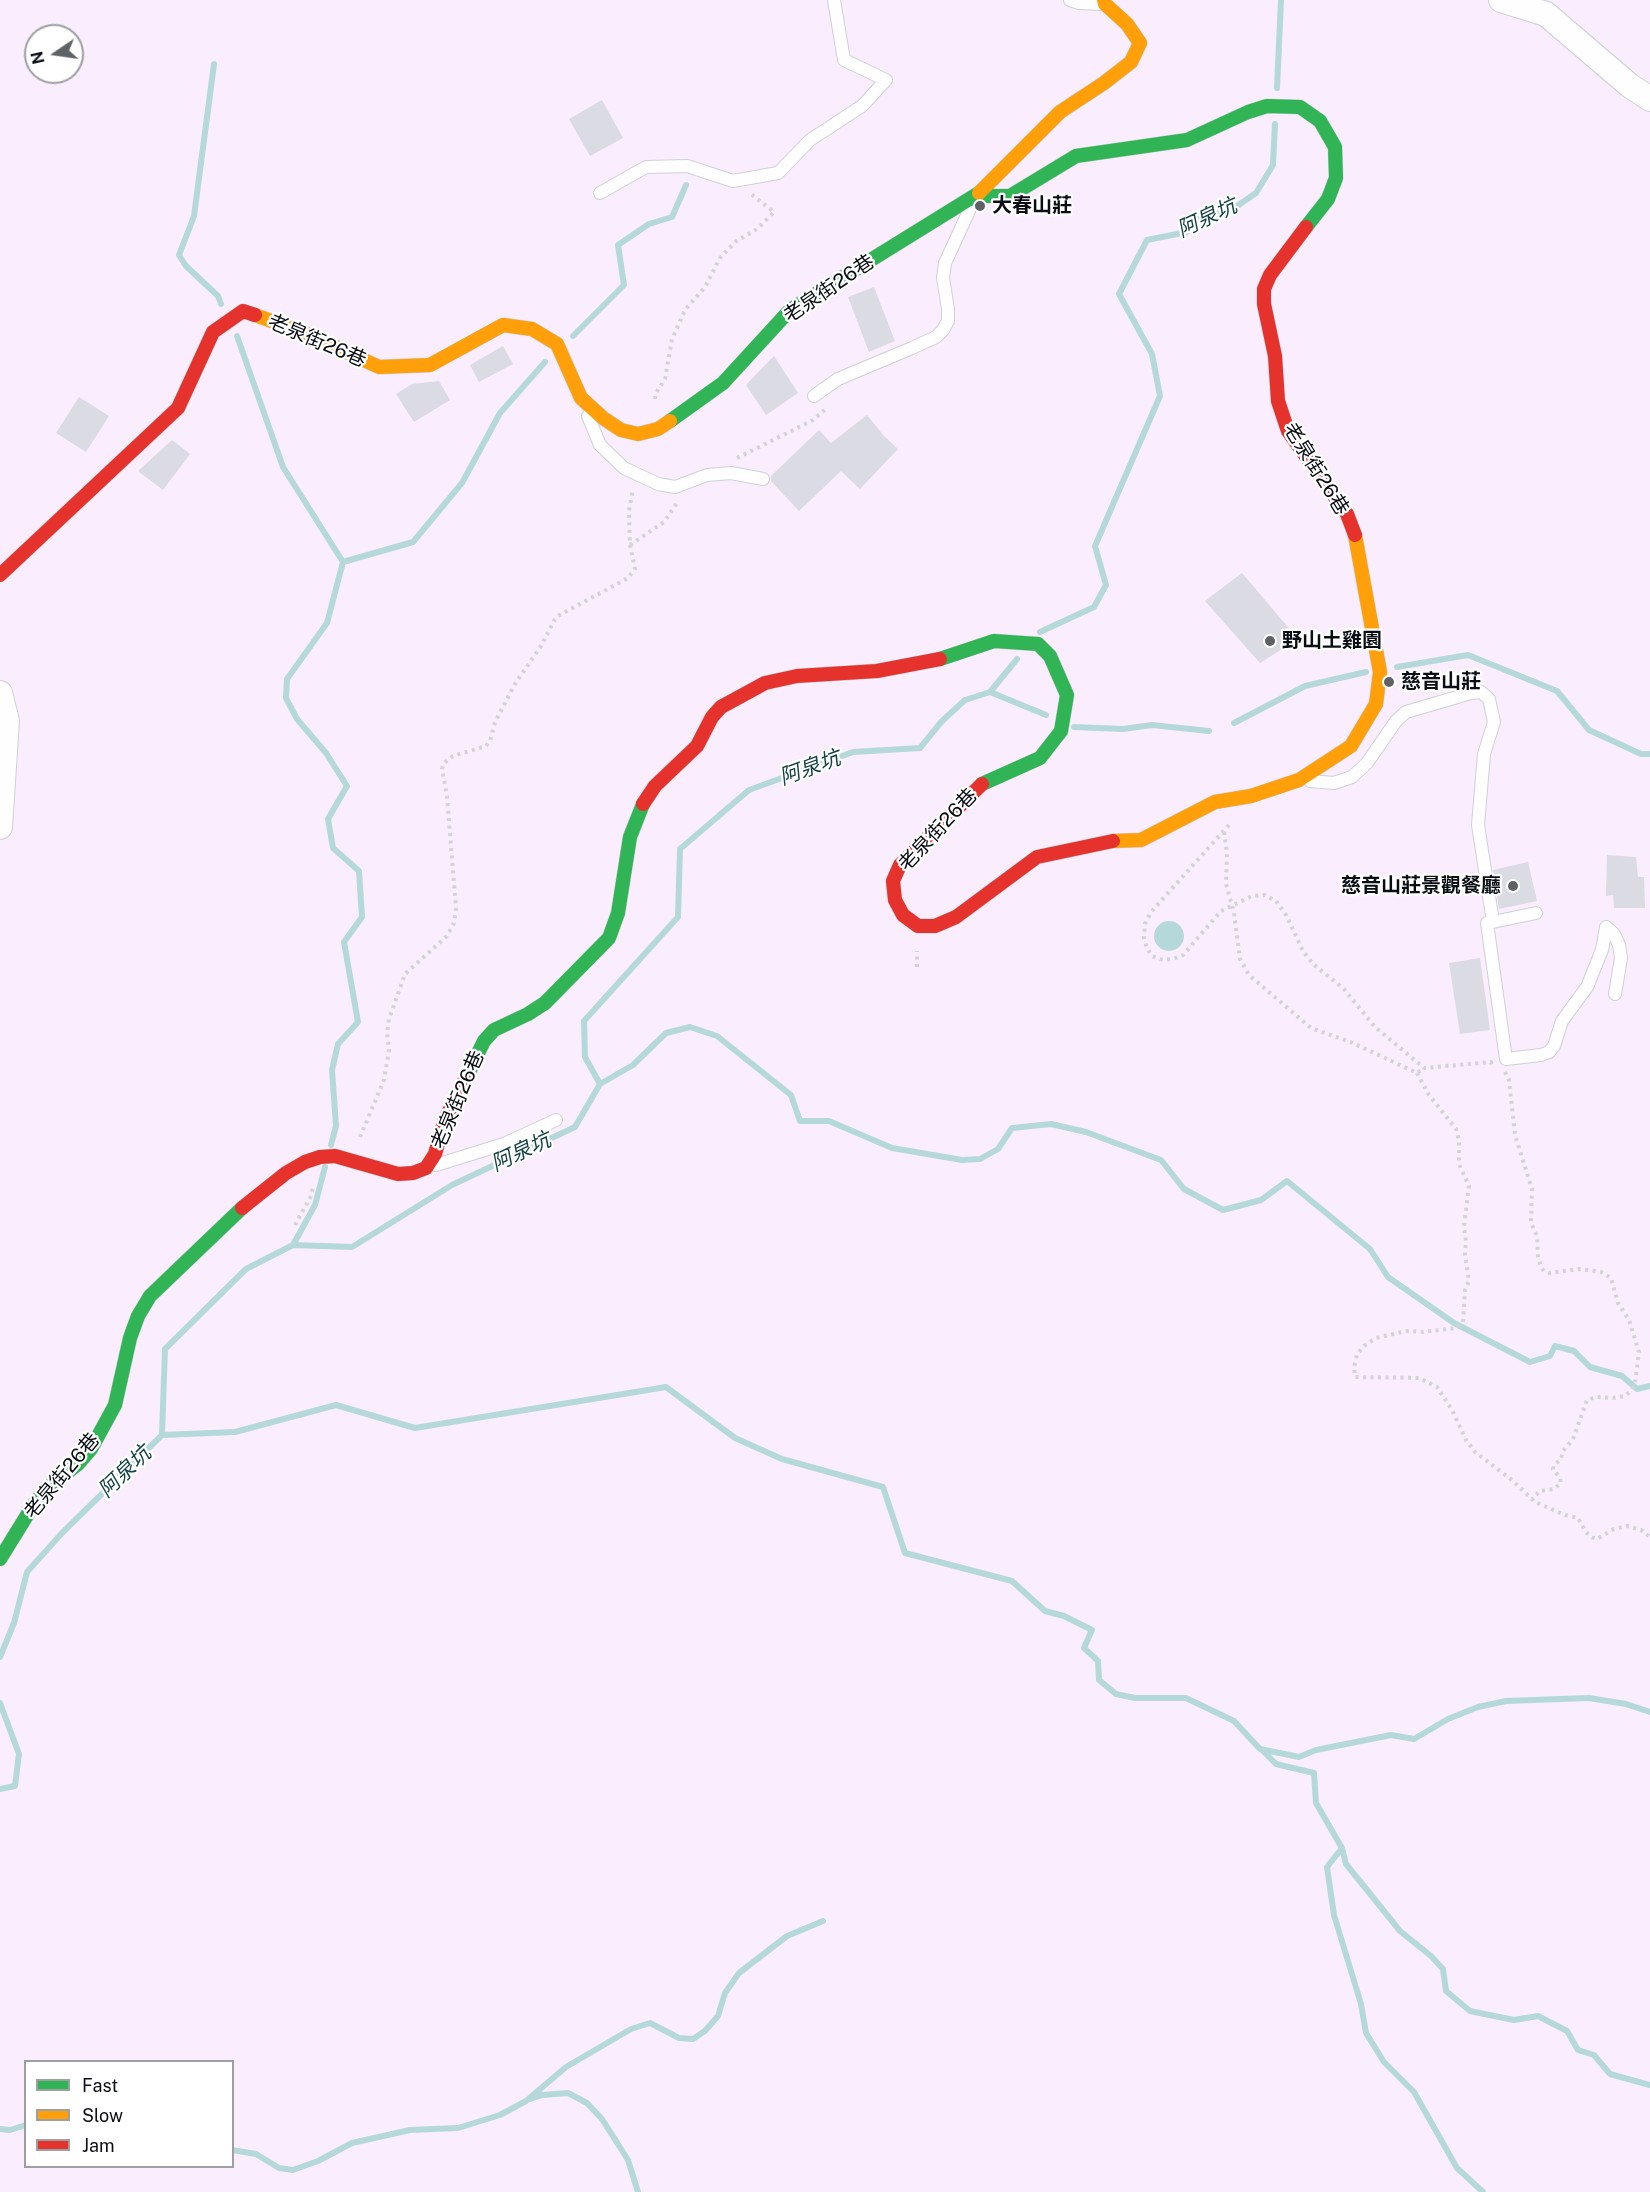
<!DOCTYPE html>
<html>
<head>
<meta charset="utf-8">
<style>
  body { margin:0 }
  #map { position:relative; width:1650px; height:2192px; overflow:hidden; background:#f9fbfd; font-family:"Public Sans",sans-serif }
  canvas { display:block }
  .legend { position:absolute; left:24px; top:2060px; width:210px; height:108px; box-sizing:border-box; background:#fff; border:2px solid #9d9fa1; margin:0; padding:8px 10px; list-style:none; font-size:18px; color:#0a0e14 }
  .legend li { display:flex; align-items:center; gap:12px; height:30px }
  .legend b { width:30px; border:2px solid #9d9fa1 }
  .north { position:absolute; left:24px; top:24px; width:60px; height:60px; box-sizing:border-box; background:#fff; border:2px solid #9d9fa1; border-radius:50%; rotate:257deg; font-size:16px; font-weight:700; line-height:24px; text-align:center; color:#0a0e14 }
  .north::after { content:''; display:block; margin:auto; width:21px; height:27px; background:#5e6166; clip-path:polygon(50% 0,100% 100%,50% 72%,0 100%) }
</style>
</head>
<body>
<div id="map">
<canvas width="1650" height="2192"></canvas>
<ul class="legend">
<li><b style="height:8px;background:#30b455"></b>Fast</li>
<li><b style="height:8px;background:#ff9f0a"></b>Slow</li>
<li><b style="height:8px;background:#e5322d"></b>Jam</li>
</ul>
<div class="north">N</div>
</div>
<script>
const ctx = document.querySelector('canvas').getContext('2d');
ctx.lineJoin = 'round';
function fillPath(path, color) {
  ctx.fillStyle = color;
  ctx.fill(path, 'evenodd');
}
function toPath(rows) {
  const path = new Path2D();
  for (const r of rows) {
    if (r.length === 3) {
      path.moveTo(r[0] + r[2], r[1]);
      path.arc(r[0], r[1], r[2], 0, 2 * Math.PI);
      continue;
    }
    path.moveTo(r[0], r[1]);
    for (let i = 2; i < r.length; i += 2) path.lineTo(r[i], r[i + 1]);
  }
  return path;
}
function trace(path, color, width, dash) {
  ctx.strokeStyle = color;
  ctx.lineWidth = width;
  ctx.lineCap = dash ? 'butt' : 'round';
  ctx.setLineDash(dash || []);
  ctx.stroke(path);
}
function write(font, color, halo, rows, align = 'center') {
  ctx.font = font + ' "Public Sans","Noto Sans TC",sans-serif';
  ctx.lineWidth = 4.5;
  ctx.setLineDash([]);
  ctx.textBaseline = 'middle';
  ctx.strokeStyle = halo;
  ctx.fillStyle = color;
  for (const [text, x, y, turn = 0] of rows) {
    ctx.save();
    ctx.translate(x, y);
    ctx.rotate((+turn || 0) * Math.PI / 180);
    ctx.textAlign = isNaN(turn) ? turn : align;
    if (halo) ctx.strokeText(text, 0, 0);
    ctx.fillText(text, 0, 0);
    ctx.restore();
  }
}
fillPath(toPath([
  [0,0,1650,0,1650,2192,0,2192],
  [36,36,72,36,72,72,36,72],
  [26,2062,232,2062,232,2166,26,2166]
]), '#faedfd');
fillPath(toPath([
  [1169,936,15]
]), '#b5d9da');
trace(toPath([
  [214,64,194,216,179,255,186,266,218,296,221,304],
  [1277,88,1281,0],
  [237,336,283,467,343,562,327,623,287,679,286,698,297,719,326,753,347,786,328,819,333,848,359,871,362,917,344,942,358,1022,338,1044,332,1070,336,1126,331,1145],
  [573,336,624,285,618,245,649,224,672,217,686,185],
  [343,562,413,542,462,483,500,413,545,362],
  [1040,632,1094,607,1106,585,1095,546,1160,396,1152,354,1119,294,1147,240,1187,232,1202,217,1230,211,1256,193,1273,165,1275,124],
  [1397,667,1468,655,1557,691,1589,730,1641,754,1650,754],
  [990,692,1046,715],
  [1234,723,1305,686,1366,672],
  [1074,727,1123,729,1152,725,1209,731],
  [600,1084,633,1065,666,1033,690,1027,717,1036,791,1095,800,1121,829,1121,892,1148,962,1160,980,1159,998,1149,1012,1128,1051,1124,1086,1132,1161,1160,1184,1189,1223,1210,1261,1200,1287,1181,1370,1249,1388,1277,1454,1323,1530,1362,1550,1356,1555,1346,1574,1351,1590,1367,1622,1376,1637,1389,1650,1386],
  [293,1245,315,1205,325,1167],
  [162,1435,235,1432,336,1405,415,1428,666,1387,735,1438,782,1459,883,1487,905,1553,1012,1581,1045,1611,1064,1616,1092,1630,1084,1648,1098,1661,1099,1680,1116,1694,1135,1698,1186,1698,1234,1721,1260,1749,1299,1757,1316,1750,1391,1735,1414,1739,1448,1719,1478,1707,1506,1701,1589,1698,1626,1704,1650,1712],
  [0,1657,14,1623,27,1572,62,1533,162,1435,165,1349,246,1269,293,1245,352,1247,452,1185,575,1127,600,1084,585,1057,584,1021,678,917,680,849,749,790,853,752,920,748,942,721,965,700,990,692,1017,659],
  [0,1703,19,1754,15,1786,0,1789],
  [1261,1749,1276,1764,1314,1773,1316,1803,1342,1848,1346,1864,1400,1931,1431,1956,1443,1969,1446,1991,1470,2011,1514,2020,1538,2016,1567,2031,1578,2050,1594,2055,1610,2074,1650,2085],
  [1342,1848,1327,1867,1334,1915,1361,2004,1366,2033,1384,2062,1414,2092,1457,2168,1483,2192],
  [530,2099,542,2095,568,2093,587,2103,602,2119,628,2160,638,2192],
  [0,2129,10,2130,26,2125],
  [232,2150,256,2154,279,2168,293,2170,318,2161,352,2143,410,2130,458,2128,500,2115,526,2101,566,2067,631,2029,650,2023,679,2038,693,2039,705,2031,718,2016,725,1993,739,1973,787,1936,823,1921]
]), '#b5d9da', 6);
fillPath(toPath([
  [602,100,623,138,590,156,569,119],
  [874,287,895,341,869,352,848,297],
  [503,346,513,364,479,382,470,365],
  [774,356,798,393,766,415,746,385],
  [439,381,450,400,414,422,396,394,412,384],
  [79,397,109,416,86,452,56,433],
  [867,415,884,436,898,449,860,489,841,471,799,511,771,481,771,476,819,430,831,443],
  [172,440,190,454,163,490,138,471],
  [1242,573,1298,639,1260,663,1205,601],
  [1607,855,1636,857,1638,877,1644,877,1645,908,1614,908,1613,895,1606,896],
  [1528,862,1537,901,1499,909,1493,870],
  [1480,958,1490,1030,1460,1034,1449,963]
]), '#dbdbe3');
const lane = toPath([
  [1070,0,1079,3,1104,4],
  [600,193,646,167,687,166,733,181,778,173,810,140,862,106,886,80,844,60,834,0],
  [814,396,838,379,912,348,936,337,943,330,948,321,948,309,943,278,945,263,969,211],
  [588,416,600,445,624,468,658,484,675,487,707,475,731,473,763,479],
  [1310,781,1334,783,1352,777,1367,763,1396,721,1406,712,1471,693,1481,692,1489,699,1494,722,1484,754,1478,825,1493,922,1487,923,1506,1059,1541,1055,1549,1052,1554,1046,1562,1021,1587,987,1602,950,1606,927,1614,934,1619,945,1621,958,1615,994],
  [1493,922,1536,913],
  [436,1165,504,1144,556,1120]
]);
const street = toPath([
  [1501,0,1546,14,1629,85,1650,99],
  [0,693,7,721,0,827]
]);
const fast = toPath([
  [977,196,1010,196,1076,156,1187,140,1248,112,1267,106,1300,107,1320,121,1335,147,1336,178,1328,199,1306,227],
  [670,421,723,383,790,310,979,193],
  [940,659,994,641,1038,644,1050,656,1067,695,1061,731,1040,758,982,784],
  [465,1080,484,1041,494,1030,528,1014,545,1003,609,938,618,913,630,837,643,804],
  [0,1559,34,1504,46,1489,78,1464,91,1449,115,1405,130,1338,138,1316,150,1296,242,1208]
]);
const slow = toPath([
  [979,193,1060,112,1104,83,1131,62,1140,43,1127,24,1105,4,1104,0],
  [255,315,310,335,379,367,430,365,503,325,532,329,557,344,581,398,603,418,621,430,638,434,658,429,670,421],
  [1113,841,1141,840,1215,802,1251,796,1299,780,1351,746,1376,704,1380,672,1355,535]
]);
const jam = toPath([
  [1306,227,1270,275,1264,289,1264,304,1275,356,1278,401,1288,431,1347,514,1355,535],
  [0,575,178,408,213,332,243,311,255,315],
  [982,784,900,865,893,881,895,900,903,915,918,926,935,926,956,917,1037,857,1113,841],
  [643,804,655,786,697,746,712,717,721,707,765,683,797,676,877,671,940,659],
  [242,1208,286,1173,305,1162,320,1157,335,1156,398,1174,413,1173,426,1168,435,1154,445,1119,465,1080]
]);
trace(lane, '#ced1d5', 14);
trace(street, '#ced1d5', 26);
trace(fast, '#ced1d5', 15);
trace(slow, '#ced1d5', 15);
trace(jam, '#ced1d5', 15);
trace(toPath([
  [655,399,656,393,665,379,672,339,685,310,705,287,720,258,735,242,757,229,774,212,751,194],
  [737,458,813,420,827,408],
  [630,545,664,522,677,503],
  [1229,825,1151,912,1145,924,1144,938,1147,948,1152,956,1163,960,1173,959,1183,955,1221,911,1252,896,1265,895,1276,901,1286,915,1303,951,1313,964,1343,988,1375,1027,1424,1068,1491,1062,1492,1065],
  [1224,832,1227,853,1226,884,1234,913,1240,959,1249,975,1311,1028,1353,1043,1417,1073,1424,1068],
  [917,967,917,951],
  [1505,1072,1509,1080,1515,1135,1532,1189,1531,1223,1537,1236,1538,1257,1541,1267,1544,1271,1550,1273,1579,1269,1601,1272,1611,1278,1618,1303,1629,1320,1639,1352,1635,1383,1631,1391,1625,1396,1613,1398,1596,1397,1587,1400,1573,1439,1563,1451,1561,1459,1554,1465,1553,1469,1560,1478,1561,1483,1554,1489,1540,1491,1532,1499],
  [1417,1073,1429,1095,1456,1129,1459,1140,1459,1164,1469,1186,1464,1227,1466,1242,1465,1255,1469,1281,1465,1290,1463,1322,1456,1328,1423,1332,1406,1331,1376,1338,1364,1346,1357,1354,1354,1367,1355,1377,1419,1378,1437,1387,1452,1410,1466,1440,1475,1452,1512,1480,1535,1502,1565,1515,1578,1518,1586,1532,1591,1537,1597,1539,1614,1529,1627,1526,1641,1530,1650,1537],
  [360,1137,384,1080,389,1050,387,1033,389,1019,405,974,447,936,454,923,456,908,447,796,442,769,444,763,453,756,486,746,490,741,495,722,515,684,541,646,556,617,628,578,635,569,630,545,629,511,633,489],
  [295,1225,311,1196,313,1187]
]), '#d3d4d5', 4, [3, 4.5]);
trace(lane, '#fefeff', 12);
trace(street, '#fefeff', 24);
trace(fast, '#30b455', 14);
trace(slow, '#ff9f0a', 14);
trace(jam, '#e5322d', 14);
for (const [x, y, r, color] of [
  [980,206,6,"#5e6166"],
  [1270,641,6,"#5e6166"],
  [1389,682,6,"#5e6166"],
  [1513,886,6,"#5e6166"]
]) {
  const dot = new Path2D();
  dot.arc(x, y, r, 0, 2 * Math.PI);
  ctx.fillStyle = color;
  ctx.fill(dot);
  trace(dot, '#fff', 2);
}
write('bold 20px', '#0a0e14', '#fff', [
  ["大春山莊",992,206],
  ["野山土雞園",1282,641],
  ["慈音山莊",1401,682],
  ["慈音山莊景觀餐廳",1501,886,"right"]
], 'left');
write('20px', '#0a0e14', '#fff', [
  ["老泉街26巷",829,289,-34],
  ["老泉街26巷",317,341,23],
  ["老泉街26巷",1316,469,58],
  ["老泉街26巷",938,830,-47],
  ["老泉街26巷",458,1100,-67],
  ["老泉街26巷",62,1476,-50]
]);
write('italic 21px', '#154344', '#fff', [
  ["阿泉坑",1207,218,-25],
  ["阿泉坑",810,768,-20],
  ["阿泉坑",521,1152,-25],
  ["阿泉坑",125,1472,-44]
]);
</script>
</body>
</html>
